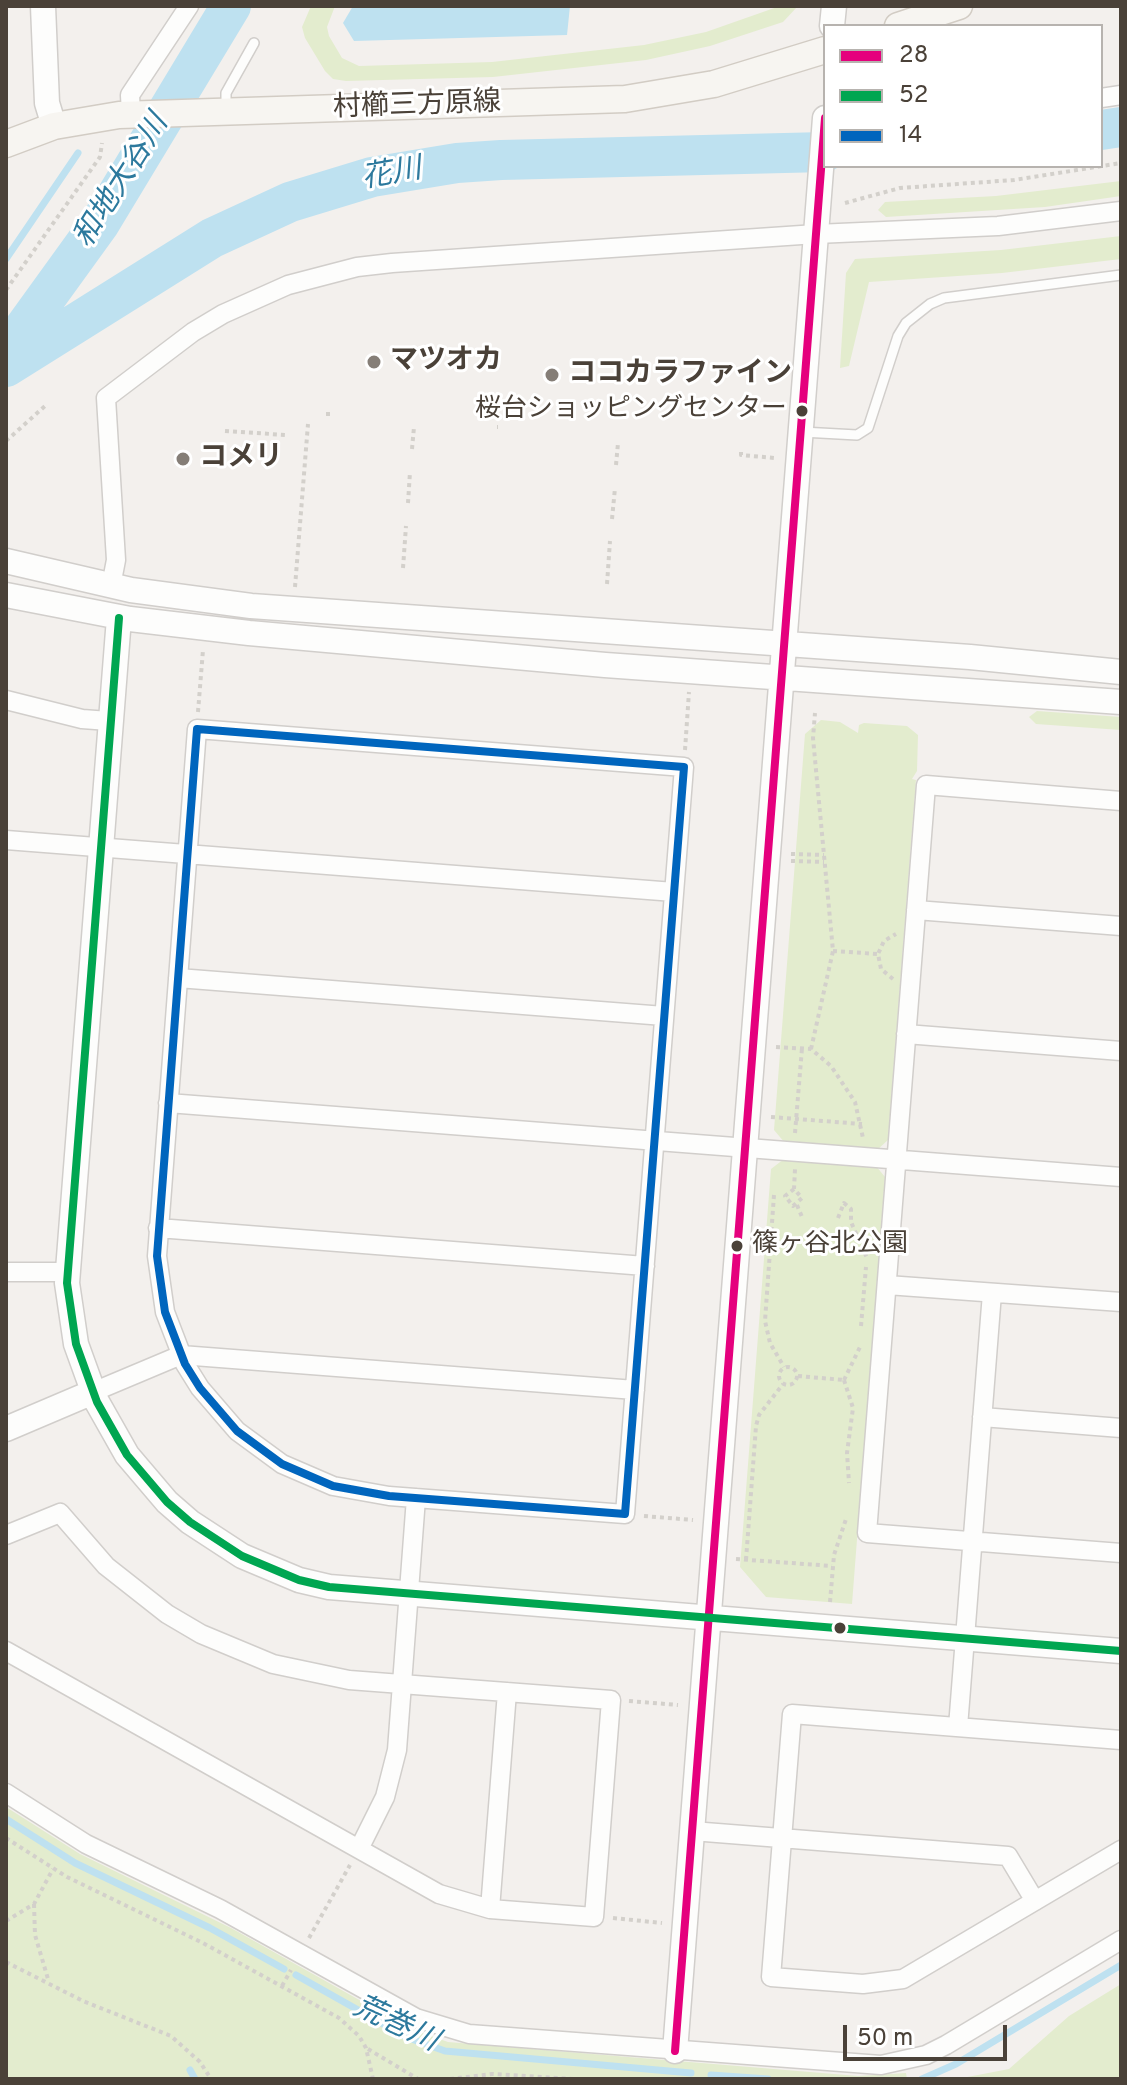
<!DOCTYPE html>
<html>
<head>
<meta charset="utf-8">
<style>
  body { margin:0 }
  #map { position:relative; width:1127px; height:2085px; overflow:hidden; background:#f3f0ed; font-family:Overpass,sans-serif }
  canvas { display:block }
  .frame { position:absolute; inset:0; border:8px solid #4a4138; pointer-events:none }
  .legend { position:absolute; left:823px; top:24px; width:280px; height:144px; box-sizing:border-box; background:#fff; border:2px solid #b7b3af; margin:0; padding:10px 14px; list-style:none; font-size:24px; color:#4a4138 }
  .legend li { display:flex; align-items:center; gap:16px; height:40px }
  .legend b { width:40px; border:2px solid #b7b3af }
  .scale { position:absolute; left:843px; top:2025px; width:164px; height:36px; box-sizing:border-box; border:4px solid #4a4138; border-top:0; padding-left:10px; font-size:24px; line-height:28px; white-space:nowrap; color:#4a4138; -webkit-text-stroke:6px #fff; paint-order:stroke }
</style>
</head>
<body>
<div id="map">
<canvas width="1127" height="2085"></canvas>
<div class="frame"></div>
<ul class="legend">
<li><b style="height:10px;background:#e5007d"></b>28</li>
<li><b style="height:10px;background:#00a651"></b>52</li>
<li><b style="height:10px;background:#0065bd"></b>14</li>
</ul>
<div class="scale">50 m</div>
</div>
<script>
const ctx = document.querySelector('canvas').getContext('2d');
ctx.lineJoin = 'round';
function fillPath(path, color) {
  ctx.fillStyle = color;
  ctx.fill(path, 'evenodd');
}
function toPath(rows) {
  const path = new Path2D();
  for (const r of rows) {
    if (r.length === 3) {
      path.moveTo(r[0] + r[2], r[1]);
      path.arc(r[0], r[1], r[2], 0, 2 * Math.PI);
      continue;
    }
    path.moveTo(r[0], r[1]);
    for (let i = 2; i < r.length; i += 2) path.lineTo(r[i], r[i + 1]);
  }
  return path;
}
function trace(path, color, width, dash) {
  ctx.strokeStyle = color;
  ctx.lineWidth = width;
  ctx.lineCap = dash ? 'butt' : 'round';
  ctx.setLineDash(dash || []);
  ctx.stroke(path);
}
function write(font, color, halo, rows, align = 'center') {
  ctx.font = font + ' Overpass,"Noto Sans JP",sans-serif';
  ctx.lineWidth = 6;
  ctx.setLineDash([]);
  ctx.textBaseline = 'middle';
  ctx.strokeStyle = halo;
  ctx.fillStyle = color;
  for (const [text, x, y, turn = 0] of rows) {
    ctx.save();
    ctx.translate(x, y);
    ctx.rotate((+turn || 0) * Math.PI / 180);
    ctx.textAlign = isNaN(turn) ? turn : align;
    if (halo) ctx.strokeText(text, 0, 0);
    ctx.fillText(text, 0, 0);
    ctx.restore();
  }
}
fillPath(toPath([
  [311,6,335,6,327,27,329,36,342,58,359,66,492,62,644,45,706,32,780,6,798,6,783,22,710,46,646,60,493,77,346,81,333,79,325,71,305,38,302,27],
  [1121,181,1121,196,1045,207,886,217,878,210,885,202,996,196],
  [1121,236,1121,259,1002,273,869,282,849,366,840,368,846,273,855,259,1001,250],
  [1037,711,1121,717,1121,730,1036,724,1029,717],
  [821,720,840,722,858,733,859,725,864,723,907,726,918,735,917,771,912,779,916,780,888,1140,877,1150,785,1143,774,1130,805,734],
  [784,1159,876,1166,885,1177,852,1604,766,1597,740,1567,771,1169],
  [6,1807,80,1854,231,1928,411,2029,448,2042,858,2076,906,2073,907,2079,6,2079],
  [1121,1984,1121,2079,957,2079,1009,2069,1069,2016]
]), '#e3ecce');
fillPath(toPath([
  [353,6,570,6,567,35,354,41,343,23]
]), '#bee1f0');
trace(toPath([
  [6,259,78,153],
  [6,1819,75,1863,210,1928,284,1969],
  [296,1975,406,2037,445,2051,691,2073],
  [190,2070,195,2079],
  [711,2075,768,2079],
  [922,2079,956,2064,1121,1965]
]), '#bee1f0', 7);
trace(toPath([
  [1101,130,1121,127],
  [6,353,100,223,231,6],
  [6,367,212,238,290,202,372,177,457,163,501,160,825,152]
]), '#bee1f0', 40);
const service = toPath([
  [226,109,226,93,254,43],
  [802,432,857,435,868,428,898,336,906,323,930,304,944,298,1121,275]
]);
const minor = toPath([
  [1101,98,1121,95],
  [131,115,130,95,189,6],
  [111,586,116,560,106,398,193,332,223,314,288,285,357,267,392,263,816,234,998,226,1121,211],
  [6,700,82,719,109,721],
  [197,729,684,767,625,1514,389,1496,333,1486,282,1464,237,1431,200,1388,185,1364,165,1312,157,1256,197,729],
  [1121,801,926,785,867,1533,1121,1553],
  [6,840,674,892],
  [916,910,1121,926],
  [178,978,664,1016],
  [906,1034,1121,1051],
  [168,1103,1121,1177],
  [158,1228,645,1266],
  [6,1272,67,1272],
  [887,1285,1121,1302],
  [93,1392,181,1355,635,1390],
  [982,1417,1121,1428],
  [6,1535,60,1513,106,1566,167,1614,201,1634,273,1664,349,1680,611,1700,594,1917,490,1909,439,1894,6,1651],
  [958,1727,992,1293],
  [1121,1740,792,1714,771,1977,863,1984,903,1979,1121,1850],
  [6,1793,86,1844,220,1909,416,2018,469,2034,881,2065,926,2055,946,2045,1121,1940],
  [692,1831,1008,1856,1035,1901],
  [359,1849,385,1797,397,1750,416,1498],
  [490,1909,507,1692]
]);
const tertiary = toPath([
  [43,6,47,103,54,126],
  [832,26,834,6],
  [6,561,131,590,251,606,970,657,1121,672],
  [6,595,130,619,249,633,605,665,1121,702],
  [119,618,67,1283,76,1344,97,1402,127,1455,167,1502,190,1522,242,1556,299,1580,329,1587,1121,1651],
  [6,1429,93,1392],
  [675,2051,825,118]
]);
const secondary = toPath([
  [898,26,959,6],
  [6,144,54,126,119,115,625,99,714,84,825,50]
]);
trace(service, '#d1cecb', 12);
trace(minor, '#d1cecb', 21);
trace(tertiary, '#d1cecb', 27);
trace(secondary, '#d2ccc4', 29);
trace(toPath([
  [845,203,900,188,1014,180,1121,163],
  [6,290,100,157,102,143],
  [326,414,331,414],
  [497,427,498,427],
  [225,431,286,435],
  [6,441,45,406],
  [412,449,414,427],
  [741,452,741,455,775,458],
  [616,465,618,443],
  [408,503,410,472],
  [612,519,615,488],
  [403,568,406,526],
  [607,584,610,541],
  [295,587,308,424],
  [198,712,203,650],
  [685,750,689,692],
  [791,854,824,855],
  [791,861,824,862],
  [833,951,878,954],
  [893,979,881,969,878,954,884,941,896,934],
  [776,1047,811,1049,831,1066,855,1102,863,1138],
  [811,1049,833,951,813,738,815,713],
  [771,1117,862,1124],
  [795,1133,802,1048],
  [794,1189,785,1196,793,1206,802,1198,794,1189,795,1169],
  [774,1195,765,1321,770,1343,784,1367],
  [797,1205,802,1217],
  [838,1218,844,1203,851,1209,851,1222,867,1258],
  [861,1326,866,1267],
  [788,1376,9],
  [798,1376,844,1380],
  [844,1380,853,1408,847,1453,849,1483],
  [844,1380,860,1347],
  [644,1516,693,1520],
  [736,1559,832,1566],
  [746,1560,756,1426,759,1415,783,1384],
  [830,1602,834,1555,846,1519],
  [629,1701,678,1705],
  [6,1838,67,1877,203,1943,339,2018,359,2036,366,2048,373,2079],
  [34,1904,35,1935,48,1979],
  [613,1918,662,1923],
  [6,1921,34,1904,53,1869],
  [309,1938,350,1865],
  [6,1962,83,2001,171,2036,200,2062,211,2079],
  [282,1986,291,1970],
  [368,2049,418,2079],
  [450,2079,492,2074,573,2079]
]), '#d3d0cb', 4, [4, 4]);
trace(service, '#fdfdfc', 9);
trace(minor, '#fdfdfc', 18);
trace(tertiary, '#fdfdfc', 24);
trace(secondary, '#f7f5f1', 26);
trace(toPath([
  [675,2051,825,118]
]), '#e5007d', 8);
trace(toPath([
  [119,618,67,1283,76,1344,97,1402,127,1455,167,1502,190,1522,242,1556,299,1580,329,1587,1121,1651]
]), '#00a651', 8);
trace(toPath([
  [197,729,684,767,625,1514,389,1496,333,1486,282,1464,237,1431,200,1388,185,1364,165,1312,157,1256,197,729]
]), '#0065bd', 8);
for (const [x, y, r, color] of [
  [374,362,8,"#857e77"],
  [552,375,8,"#857e77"],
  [802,411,7,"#4a4138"],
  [183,459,8,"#857e77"],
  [737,1246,7,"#4a4138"],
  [840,1628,7,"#4a4138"]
]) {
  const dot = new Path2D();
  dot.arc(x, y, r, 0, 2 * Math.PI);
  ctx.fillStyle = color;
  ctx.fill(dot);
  trace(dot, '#fff', 3);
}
write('26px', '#4a4138', '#fff', [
  ["桜台ショッピングセンター",787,411],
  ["篠ヶ谷北公園",752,1246,"left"]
], 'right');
write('28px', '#4a4138', '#fff', [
  ["村櫛三方原線",417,107,-2]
]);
write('bold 28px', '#4a4138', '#fff', [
  ["マツオカ",390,362],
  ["ココカラファイン",568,375],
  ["コメリ",199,459]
], 'left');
write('italic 30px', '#2c799d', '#fff', [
  ["花川",392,176,-10],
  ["和地大谷川",123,182,-58],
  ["荒巻川",395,2026,25]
]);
</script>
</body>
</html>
